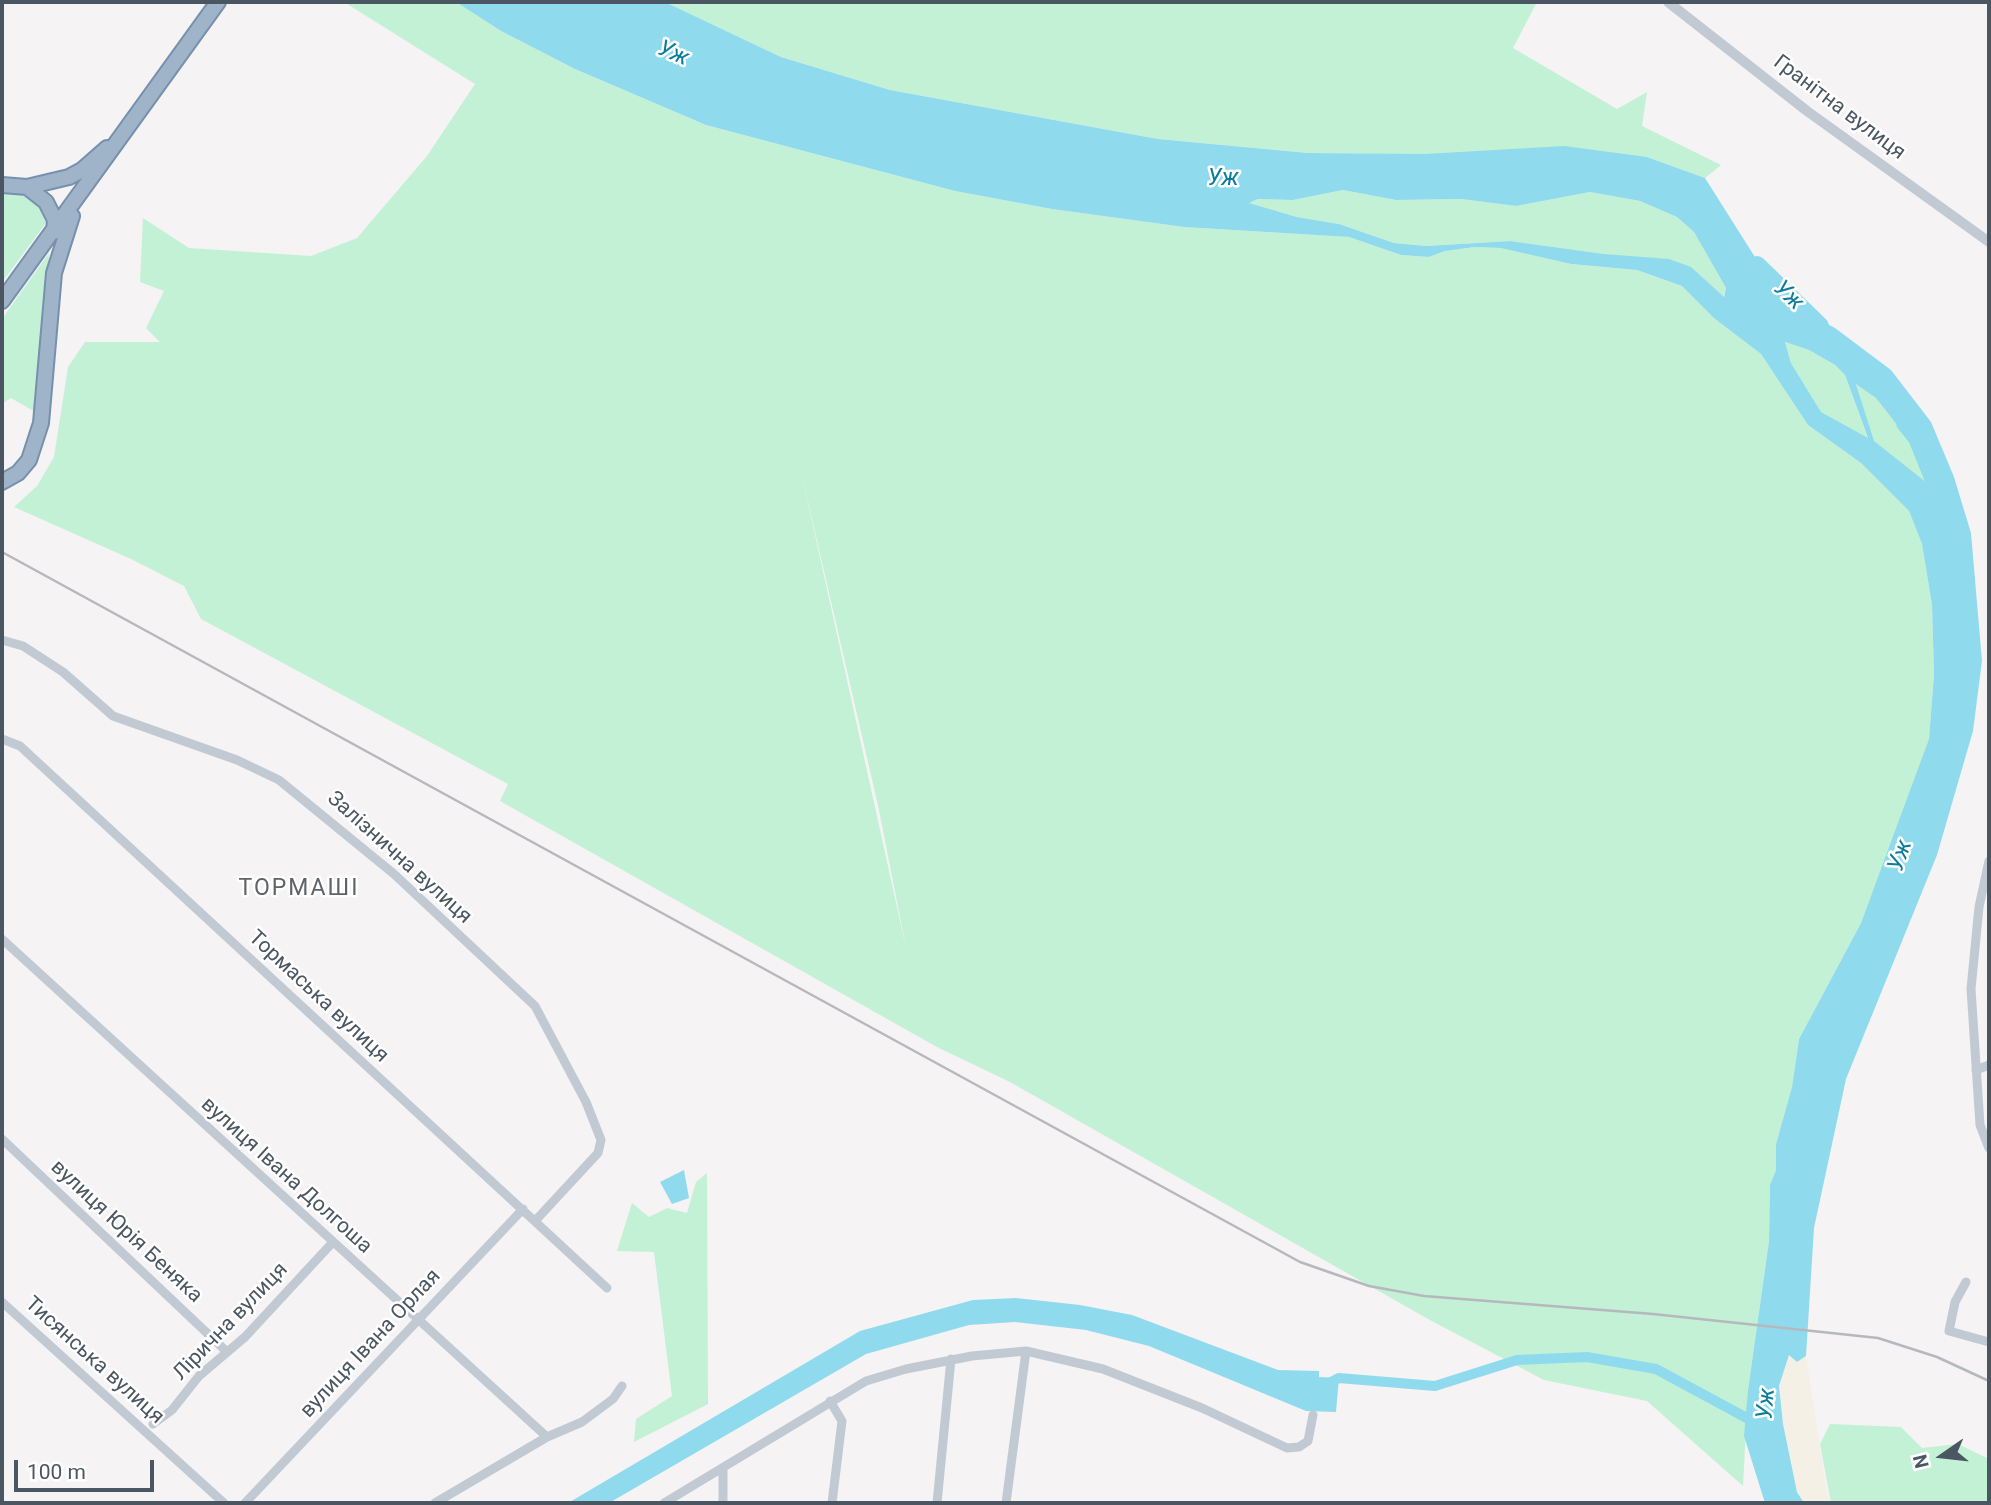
<!DOCTYPE html>
<html>
<head>
<meta charset="utf-8">
<style>
  body { margin:0 }
  #map { position:relative; width:1991px; height:1505px; overflow:hidden; background:#f5f3f3; font-family:Roboto,sans-serif }
  canvas { display:block }
  .frame { position:absolute; inset:0; border:4px solid #4a5661; pointer-events:none }
  .north { position:absolute; left:1907px; top:1421px; width:70px; height:70px; -webkit-text-stroke:5px #fff; paint-order:stroke; rotate:256deg; font-size:19px; font-weight:700; line-height:28px; text-align:center; color:#4a5661 }
  .north::after { content:''; display:block; margin:auto; width:24px; height:32px; background:#4a5661; clip-path:polygon(50% 0,100% 100%,50% 72%,0 100%) }
  .scale { position:absolute; left:14px; top:1460px; width:140px; height:32px; box-sizing:border-box; border:4px solid #4a5661; border-top:0; padding-left:9px; font-size:21px; line-height:24px; white-space:nowrap; color:#4a5661; -webkit-text-stroke:5px #fff; paint-order:stroke }
</style>
</head>
<body>
<div id="map">
<canvas width="1991" height="1505"></canvas>
<div class="frame"></div>
<div class="north">N</div>
<div class="scale">100 m</div>
</div>
<script>
const ctx = document.querySelector('canvas').getContext('2d');
ctx.lineJoin = 'round';
function fillPath(path, color) {
  ctx.fillStyle = color;
  ctx.fill(path, 'evenodd');
}
function toPath(rows) {
  const path = new Path2D();
  for (const r of rows) {
    path.moveTo(r[0], r[1]);
    for (let i = 2; i < r.length; i += 2) path.lineTo(r[i], r[i + 1]);
  }
  return path;
}
function trace(path, color, width, dash) {
  ctx.strokeStyle = color;
  ctx.lineWidth = width;
  ctx.lineCap = dash ? 'butt' : 'round';
  ctx.setLineDash(dash || []);
  ctx.stroke(path);
}
function write(font, color, halo, rows, align = 'center') {
  ctx.font = font + ' Roboto,sans-serif';
  ctx.lineWidth = 5;
  ctx.setLineDash([]);
  ctx.textBaseline = 'middle';
  ctx.strokeStyle = halo;
  ctx.fillStyle = color;
  for (const [text, x, y, turn = 0] of rows) {
    ctx.save();
    ctx.translate(x, y);
    ctx.rotate((+turn || 0) * Math.PI / 180);
    ctx.textAlign = isNaN(turn) ? turn : align;
    if (halo) ctx.strokeText(text, 0, 0);
    ctx.fillText(text, 0, 0);
    ctx.restore();
  }
}
fillPath(toPath([
  [344,2,456,2,501,31,575,69,706,125,955,191,1052,209,1184,227,1349,237,1401,255,1429,257,1445,251,1475,247,1502,248,1571,264,1637,270,1682,286,1715,319,1761,354,1808,425,1861,463,1909,511,1922,544,1932,605,1934,674,1929,739,1909,797,1861,923,1799,1039,1792,1087,1776,1144,1776,1170,1770,1185,1769,1241,1748,1390,1743,1486,1647,1401,1544,1380,1428,1319,1010,1082,937,1047,500,801,508,784,201,619,184,586,131,559,14,507,37,486,54,457,68,367,85,342,160,342,146,328,164,291,140,282,143,218,189,248,311,256,357,238,427,156,475,84],
  [801,471,879,810,906,948],
  [665,2,1537,2,1513,48,1617,109,1647,92,1642,126,1721,165,1705,178,1647,157,1308,153,1158,139,890,90,781,57],
  [1343,190,1396,200,1461,199,1516,206,1590,192,1640,201,1677,217,1694,232,1726,288,1723,298,1604,254,1510,241,1426,246,1394,243,1339,224,1297,217,1248,203,1258,199,1293,200],
  [2,191,20,193,37,202,46,223,3,281],
  [49,253,41,391,37,413,11,398,2,404,2,319],
  [1785,342,1809,350,1835,365,1845,375,1868,439,1821,412,1791,363],
  [1856,383,1876,398,1897,425,1920,442,1943,486,1941,495,1873,441],
  [707,1173,708,1404,634,1442,636,1419,672,1396,654,1252,617,1251,632,1203,649,1217,667,1208,687,1213,696,1182],
  [1830,1424,1901,1427,1922,1448,1958,1444,1989,1459,1989,1503,1831,1503,1820,1444]
]), '#c3f1d5');
fillPath(toPath([
  [1789,1354,1797,1362,1806,1356,1827,1493,1831,1503,1804,1503,1797,1492,1783,1424,1779,1387]
]), '#f5f0e5');
fillPath(toPath([
  [456,2,665,2,781,57,890,90,1158,139,1308,153,1425,154,1564,146,1647,157,1705,178,1760,265,1794,306,1835,328,1891,370,1931,422,1954,477,1971,533,1982,661,1973,731,1937,855,1846,1079,1814,1228,1806,1356,1797,1362,1789,1355,1779,1386,1783,1424,1797,1492,1804,1503,1765,1503,1744,1436,1748,1390,1769,1241,1770,1185,1776,1170,1776,1144,1792,1087,1799,1039,1861,923,1929,739,1934,674,1932,605,1922,544,1909,511,1861,463,1808,425,1761,354,1715,319,1682,286,1637,270,1571,264,1501,248,1475,247,1445,251,1429,257,1401,255,1349,237,1184,227,1052,209,955,191,706,125,575,69,501,31],
  [1343,190,1396,200,1461,199,1516,206,1590,192,1640,201,1677,217,1694,232,1726,288,1724,297,1691,267,1669,259,1604,254,1510,241,1426,246,1394,243,1339,224,1297,217,1249,203,1258,199,1293,200],
  [1785,342,1809,350,1835,365,1845,375,1868,438,1821,412,1791,363],
  [1856,384,1876,398,1897,425,1920,442,1943,486,1941,494,1874,441],
  [684,1170,689,1198,672,1204,660,1182],
  [1016,1298,1080,1305,1132,1315,1278,1370,1319,1371,1319,1377,1339,1378,1336,1412,1306,1411,1149,1346,1086,1330,1015,1322,969,1325,866,1354,609,1503,568,1503,860,1331,973,1300]
]), '#90daee');
trace(toPath([
  [1329,1383,1339,1378,1435,1386,1517,1360,1587,1357,1656,1369,1756,1423]
]), '#90daee', 10);
trace(toPath([
  [1757,265,1820,326],
  [1905,423,1917,438,1948,515]
]), '#90daee', 18);
const trunk = toPath([
  [2,185,27,187,69,177,82,170,107,148],
  [27,187,46,202,55,220,54,232],
  [2,301,218,2],
  [2,482,18,473,29,460,41,423,54,273,72,216]
]);
trace(trunk, '#7690ad', 18);
trace(toPath([
  [2,640,23,646,63,672,113,716,237,760,279,780,394,874,535,1006,586,1102,601,1140,598,1153,535,1221],
  [2,739,20,746,607,1288],
  [1989,861,1979,907,1971,989,1980,1125,1989,1148],
  [2,939,547,1437],
  [1976,1070,1989,1065],
  [2,1139,226,1351],
  [1966,1282,1955,1302,1949,1331,1989,1342],
  [2,1302,224,1503],
  [830,1401,842,1421,832,1503],
  [153,1424,172,1410,199,1376,245,1337,333,1242],
  [245,1503,523,1209],
  [435,1503,547,1437,582,1422,613,1399,622,1386],
  [664,1503,866,1381,906,1369,972,1356,1026,1351,1103,1369,1202,1408,1287,1448,1299,1447,1308,1441,1313,1415],
  [723,1503,723,1469],
  [937,1503,951,1359],
  [1006,1503,1026,1351]
]), '#c1cad2', 9);
trace(toPath([
  [1668,2,1807,111,1989,242]
]), '#c1cad2', 10);
trace(trunk, '#9fb4c9', 14);
trace(toPath([
  [2,552,1300,1262,1369,1286,1424,1296,1653,1314,1878,1338,1937,1357,1989,1381]
]), '#b5b8bd', 2.5);
write('21px', '#4a5661', '#fff', [
  ["Гранітна вулиця",1839,108,37],
  ["Залізнична вулиця",399,858,42],
  ["Тормаська вулиця",318,997,43],
  ["вулиця Івана Долгоша",286,1176,42],
  ["вулиця Юрія Беняка",126,1232,43],
  ["Лірична вулиця",231,1322,-46],
  ["вулиця Івана Орлая",371,1344,-47],
  ["Тисянська вулиця",94,1361,42]
]);
write('italic 23px', '#0c7c9b', '#fff', [
  ["Уж",673,54,23],
  ["Уж",1223,179],
  ["Уж",1788,296,44],
  ["Уж",1901,856,-71],
  ["Уж",1767,1404,-85]
]);
ctx.letterSpacing = '2px';
write('23px', '#5f6368', '#fff', [
  ["ТОРМАШІ",299,889]
]);
ctx.letterSpacing = '0px';
</script>
</body>
</html>
